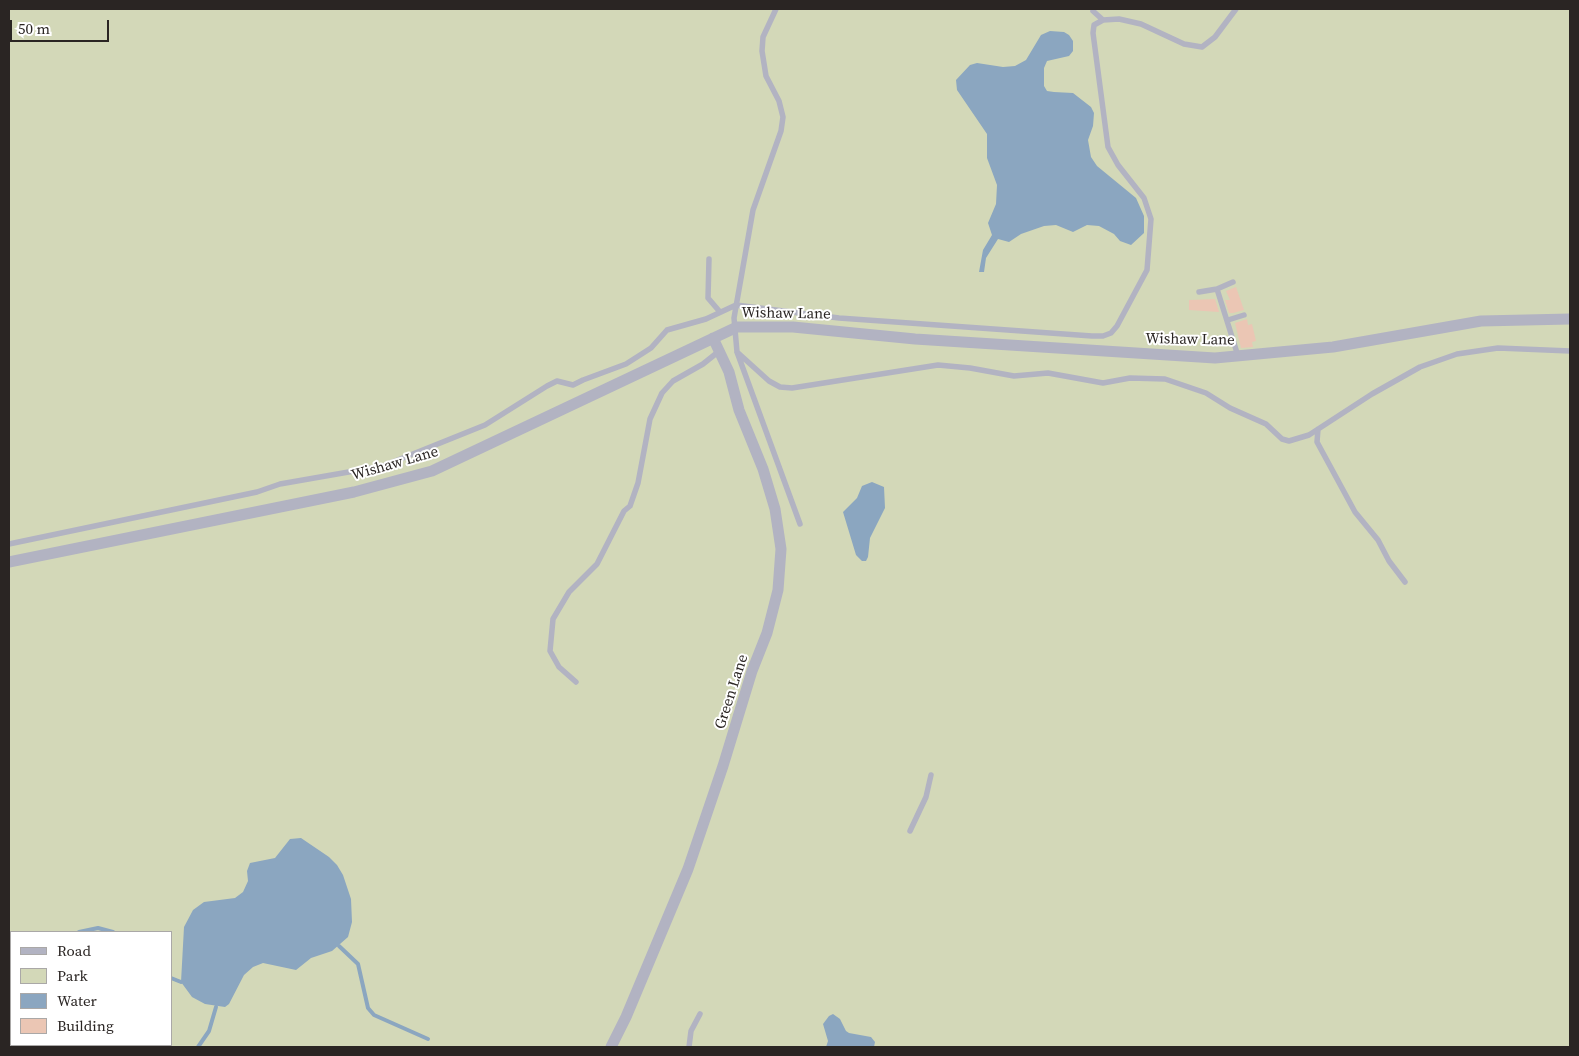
<!DOCTYPE html>
<html>
<head>
<meta charset="utf-8">
<style>
  body { margin:0 }
  #map { position:relative; width:1579px; height:1056px; overflow:hidden; background:#fdf5f2; font-family:"Source Serif 4",serif }
  canvas { display:block }
  .frame { position:absolute; inset:0; border:10px solid #2a2523; pointer-events:none }
  .legend { position:absolute; left:10px; top:931px; width:162px; height:115px; box-sizing:border-box; background:#fff; border:1px solid #aaa8a7; margin:0; padding:6px 9px; list-style:none; font-size:15px; color:#2a2523 }
  .legend li { display:flex; align-items:center; gap:10px; height:25px }
  .legend b { width:25px; border:1px solid #aaa8a7 }
  .scale { position:absolute; left:10px; top:20px; width:99px; height:22px; box-sizing:border-box; border:2px solid #2a2523; border-top:0; padding-left:6px; font-size:15px; line-height:18px; white-space:nowrap; color:#2a2523; -webkit-text-stroke:4px #fff; paint-order:stroke }
</style>
</head>
<body>
<div id="map">
<canvas width="1579" height="1056"></canvas>
<div class="frame"></div>
<ul class="legend">
<li><b style="height:6px;background:#b2b3c2"></b>Road</li>
<li><b style="height:14px;background:#d3d8b8"></b>Park</li>
<li><b style="height:14px;background:#8ba6c0"></b>Water</li>
<li><b style="height:14px;background:#ebc6b4"></b>Building</li>
</ul>
<div class="scale">50 m</div>
</div>
<script>
const ctx = document.querySelector('canvas').getContext('2d');
ctx.lineJoin = 'round';
function fillPath(path, color) {
  ctx.fillStyle = color;
  ctx.fill(path, 'evenodd');
}
function toPath(rows) {
  const path = new Path2D();
  for (const r of rows) {
    path.moveTo(r[0], r[1]);
    for (let i = 2; i < r.length; i += 2) path.lineTo(r[i], r[i + 1]);
  }
  return path;
}
function trace(path, color, width, dash) {
  ctx.strokeStyle = color;
  ctx.lineWidth = width;
  ctx.lineCap = dash ? 'butt' : 'round';
  ctx.setLineDash(dash || []);
  ctx.stroke(path);
}
function write(font, color, halo, rows, align = 'center') {
  ctx.font = font + ' "Source Serif 4",serif';
  ctx.lineWidth = 4;
  ctx.setLineDash([]);
  ctx.textBaseline = 'middle';
  ctx.strokeStyle = halo;
  ctx.fillStyle = color;
  for (const [text, x, y, turn = 0] of rows) {
    ctx.save();
    ctx.translate(x, y);
    ctx.rotate((+turn || 0) * Math.PI / 180);
    ctx.textAlign = isNaN(turn) ? turn : align;
    if (halo) ctx.strokeText(text, 0, 0);
    ctx.fillText(text, 0, 0);
    ctx.restore();
  }
}
fillPath(toPath([
  [9,9,1570,9,1570,1047,9,1047],
  [11,932,171,932,171,1045,11,1045]
]), '#d3d8b8');
fillPath(toPath([
  [1050,31,1064,32,1069,35,1073,41,1073,51,1069,56,1047,61,1044,68,1044,86,1047,91,1054,92,1073,93,1091,107,1094,113,1093,126,1088,140,1091,157,1097,166,1136,198,1144,216,1144,233,1131,245,1120,241,1114,234,1099,226,1087,225,1073,232,1056,225,1044,226,1021,234,1009,242,998,239,986,258,984,272,979,272,983,250,992,235,988,223,996,204,997,185,987,158,987,134,957,90,956,80,970,65,977,63,1003,67,1015,66,1026,60,1041,35],
  [872,482,884,487,885,508,870,538,868,557,866,561,862,561,856,555,843,512,857,498,862,486],
  [301,838,329,857,337,865,343,875,351,899,352,922,348,937,332,951,311,958,296,970,263,963,253,967,244,975,229,1004,225,1007,205,1004,192,997,181,982,184,927,193,910,204,902,235,898,243,892,248,881,247,871,250,863,275,858,290,839],
  [833,1014,840,1019,846,1031,849,1033,871,1037,875,1042,874,1047,826,1047,828,1041,823,1024,829,1016]
]), '#8ba6c0');
trace(toPath([
  [79,932,98,928,113,932],
  [9,935,11,939],
  [339,946,358,964,368,1008,374,1015,428,1039],
  [171,978,181,982],
  [198,1047,209,1031,216,1007]
]), '#8ba6c0', 4);
fillPath(toPath([
  [1236,287,1244,310,1233,313,1229,313,1225,300,1230,300,1226,291],
  [1215,299,1219,312,1189,310,1189,300],
  [1247,319,1248,325,1252,324,1256,341,1252,342,1253,347,1241,348,1235,323]
]), '#ebc6b4');
trace(toPath([
  [776,9,763,37,762,51,766,76,779,101,783,117,781,131,753,210,734,318,737,352,800,524],
  [1103,20,1119,19,1141,24,1184,44,1202,47,1215,37,1236,9],
  [709,259,708,298,720,312],
  [1217,289,1238,356],
  [1199,292,1217,289,1233,282],
  [1228,320,1244,315],
  [737,352,769,381,780,387,792,388,938,365,970,368,1014,376,1048,373,1103,383,1130,378,1165,379,1206,393,1230,408,1266,424,1282,439,1289,441,1309,435,1372,394,1420,367,1457,354,1498,348,1570,351],
  [1318,429,1317,442,1355,512,1378,540,1389,561,1405,582],
  [9,544,257,492,280,484,383,466,485,425,547,386,557,381,573,385,583,380,626,364,651,348,667,330,706,319,736,305,839,318,1092,336,1103,336,1111,333,1117,326,1147,270,1151,219,1144,198,1118,165,1108,147,1093,33,1094,25,1103,20,1093,11],
  [576,682,559,667,550,651,553,619,569,592,597,564,624,511,630,506,638,483,650,419,662,393,673,381,703,364,718,352],
  [910,831,926,797,931,775],
  [9,949,11,951],
  [137,1045,140,1047],
  [689,1047,691,1031,700,1014]
]), '#b2b3c2', 5.5);
trace(toPath([
  [9,562,354,492,432,471,737,327,793,327,915,339,1215,358,1333,347,1481,321,1570,319],
  [611,1047,626,1017,688,869,723,766,752,671,767,633,778,590,781,549,775,509,763,469,739,410,729,372,713,338]
]), '#b2b3c2', 11);
write('15px', '#2a2523', '#fff', [
  ["Wishaw Lane",786,314,1],
  ["Wishaw Lane",1190,340,1],
  ["Wishaw Lane",395,464,-16],
  ["Green Lane",732,692,-72]
]);
</script>
</body>
</html>
